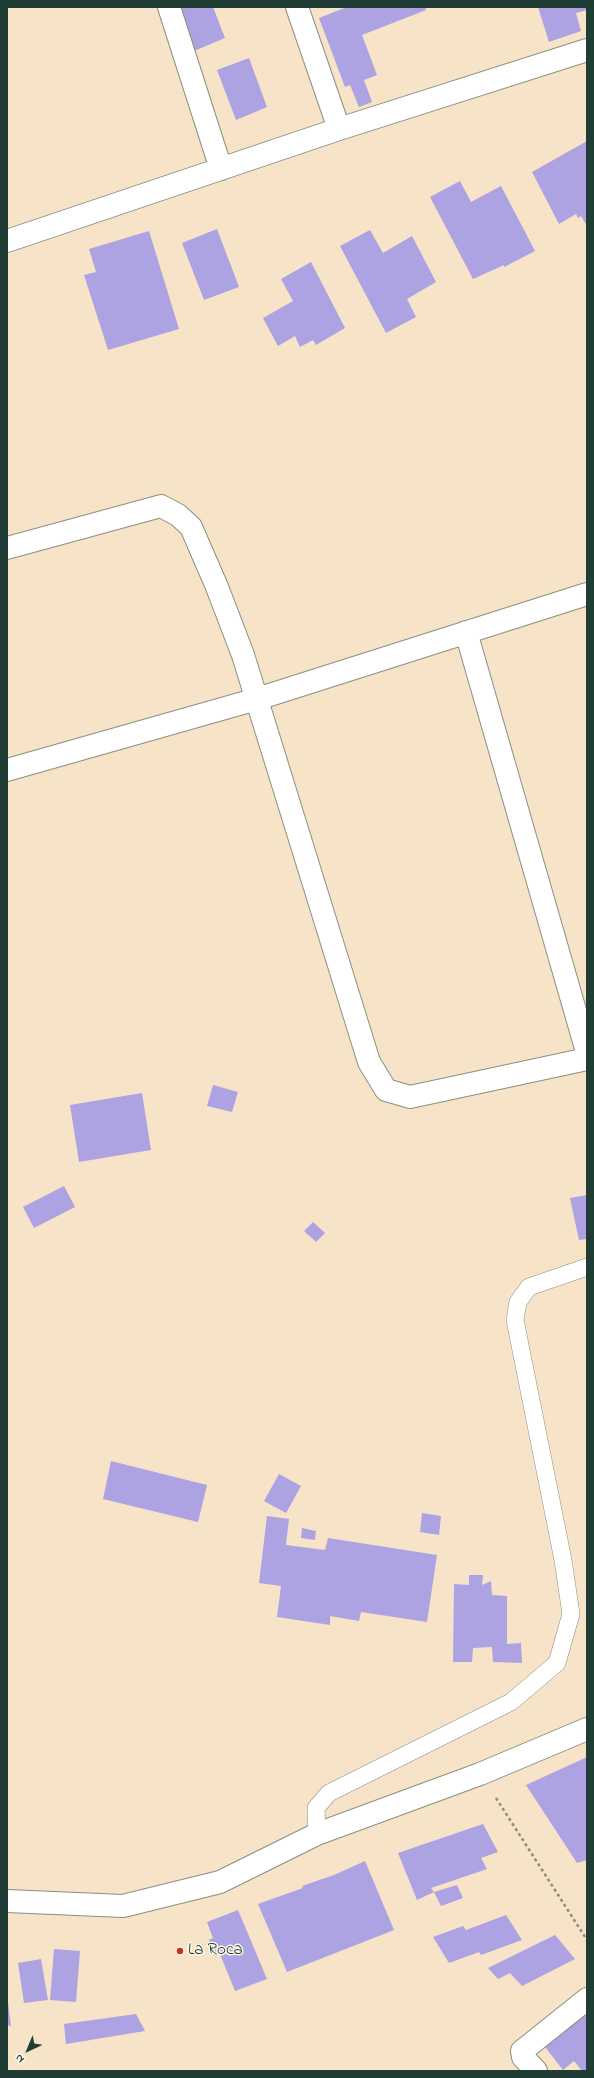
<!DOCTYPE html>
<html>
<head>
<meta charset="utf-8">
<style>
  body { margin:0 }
  #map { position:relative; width:594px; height:2078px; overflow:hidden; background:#f6e3c8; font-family:"Indie Flower",sans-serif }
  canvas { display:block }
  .frame { position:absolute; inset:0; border:8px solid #1f3d34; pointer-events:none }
  .north { position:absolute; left:8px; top:2030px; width:40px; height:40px; -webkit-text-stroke:3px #fcf5e5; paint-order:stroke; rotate:224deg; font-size:11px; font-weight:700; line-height:16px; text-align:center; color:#1f3d34 }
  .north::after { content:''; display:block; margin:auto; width:14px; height:18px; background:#1f3d34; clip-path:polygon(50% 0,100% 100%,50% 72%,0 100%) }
</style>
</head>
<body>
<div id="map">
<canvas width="594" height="2078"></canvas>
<div class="frame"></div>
<div class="north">N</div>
</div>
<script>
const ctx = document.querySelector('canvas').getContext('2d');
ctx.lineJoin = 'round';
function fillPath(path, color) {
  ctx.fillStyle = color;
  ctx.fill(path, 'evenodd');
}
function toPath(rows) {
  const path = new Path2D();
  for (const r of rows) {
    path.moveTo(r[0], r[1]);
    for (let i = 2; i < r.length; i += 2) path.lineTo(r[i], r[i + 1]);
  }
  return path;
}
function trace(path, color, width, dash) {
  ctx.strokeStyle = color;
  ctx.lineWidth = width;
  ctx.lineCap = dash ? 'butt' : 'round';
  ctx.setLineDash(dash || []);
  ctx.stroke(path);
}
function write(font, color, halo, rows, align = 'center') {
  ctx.font = font + ' "Indie Flower",sans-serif';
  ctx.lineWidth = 3;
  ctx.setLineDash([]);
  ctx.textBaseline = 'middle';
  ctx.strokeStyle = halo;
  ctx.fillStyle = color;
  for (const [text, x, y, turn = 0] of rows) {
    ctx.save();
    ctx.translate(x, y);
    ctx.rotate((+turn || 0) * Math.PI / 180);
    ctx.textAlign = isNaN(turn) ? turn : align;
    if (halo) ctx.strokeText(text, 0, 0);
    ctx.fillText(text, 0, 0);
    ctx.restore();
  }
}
fillPath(toPath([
  [177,7,213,7,225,38,194,51],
  [347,7,425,7,426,10,362,35,377,75,364,80,372,102,359,107,350,85,345,87,319,18],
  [538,7,587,7,587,10,576,13,581,31,549,42],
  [249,58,267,107,236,120,217,70],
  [587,141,587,226,581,216,578,218,576,214,559,224,532,172],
  [460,181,471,202,501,186,535,251,504,267,504,265,473,279,430,197],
  [217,229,239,287,204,300,182,243],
  [370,230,383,253,412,236,436,282,407,299,416,317,386,333,340,246],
  [149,231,179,329,108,350,84,275,96,272,89,249],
  [311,262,345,328,316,345,313,340,300,347,295,336,278,346,263,318,293,301,281,279],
  [213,1085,238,1092,232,1112,207,1106],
  [142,1093,151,1150,79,1162,70,1105],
  [64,1186,75,1207,34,1228,23,1207],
  [587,1195,587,1239,579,1240,570,1198],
  [313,1222,325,1233,316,1242,304,1231],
  [111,1461,207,1485,198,1522,103,1499],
  [279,1474,301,1486,286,1513,264,1501],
  [422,1513,441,1516,439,1535,420,1532],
  [267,1516,289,1519,286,1545,325,1550,328,1538,437,1555,427,1622,361,1612,359,1621,330,1616,330,1625,277,1617,281,1586,259,1583],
  [302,1528,316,1531,315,1540,301,1538],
  [469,1575,483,1575,482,1585,491,1581,492,1595,507,1596,507,1644,521,1643,522,1663,493,1662,492,1647,473,1648,472,1662,453,1662,454,1584,469,1585],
  [587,1757,587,1860,577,1863,526,1785],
  [483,1824,498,1852,481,1858,487,1869,431,1888,434,1892,417,1900,398,1853],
  [365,1861,394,1930,287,1972,258,1904,303,1888,302,1886,334,1875],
  [457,1885,463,1898,441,1906,434,1892],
  [238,1910,267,1979,235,1991,219,1952,215,1954,209,1940,213,1938,207,1922],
  [506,1915,522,1940,481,1955,479,1952,449,1963,433,1937,463,1926,466,1930],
  [555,1935,575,1959,522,1986,510,1973,498,1979,488,1968],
  [54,1949,80,1951,76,2002,50,2000],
  [41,1959,48,2000,24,2003,18,1963],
  [7,2002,8,2002,11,2026,7,2025],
  [587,2007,587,2071,582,2071,574,2061,563,2070,542,2043],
  [136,2014,145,2031,66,2044,64,2024]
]), '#ada2e2');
const service = toPath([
  [317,1834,316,1808,329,1793,511,1702,557,1663,571,1614,563,1560,515,1320,518,1302,529,1287,587,1267]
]);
const minor = toPath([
  [169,7,221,169],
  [297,7,339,129],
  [7,241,339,129,587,50],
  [7,548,161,506,178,515,191,527,217,587,243,655,369,1062,386,1090,410,1097,587,1059],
  [466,632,587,1052],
  [7,770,257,699,587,594],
  [7,1901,123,1906,220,1882,317,1834,480,1774,587,1729],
  [536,2071,523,2057,522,2051,587,1999]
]);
trace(service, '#8a907e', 18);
trace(minor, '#8a907e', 24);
trace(toPath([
  [496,1798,587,1940]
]), '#8a907e', 2.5, [3, 3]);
trace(service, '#fff', 17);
trace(minor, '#fff', 22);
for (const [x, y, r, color] of [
  [180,1951,4,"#c8321e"]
]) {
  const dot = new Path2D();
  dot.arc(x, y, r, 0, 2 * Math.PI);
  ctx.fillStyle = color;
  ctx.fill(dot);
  trace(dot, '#fcf5e5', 1.5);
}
write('17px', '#1f3d34', '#fcf5e5', [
  ["La Roca",188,1951]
], 'left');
</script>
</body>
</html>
